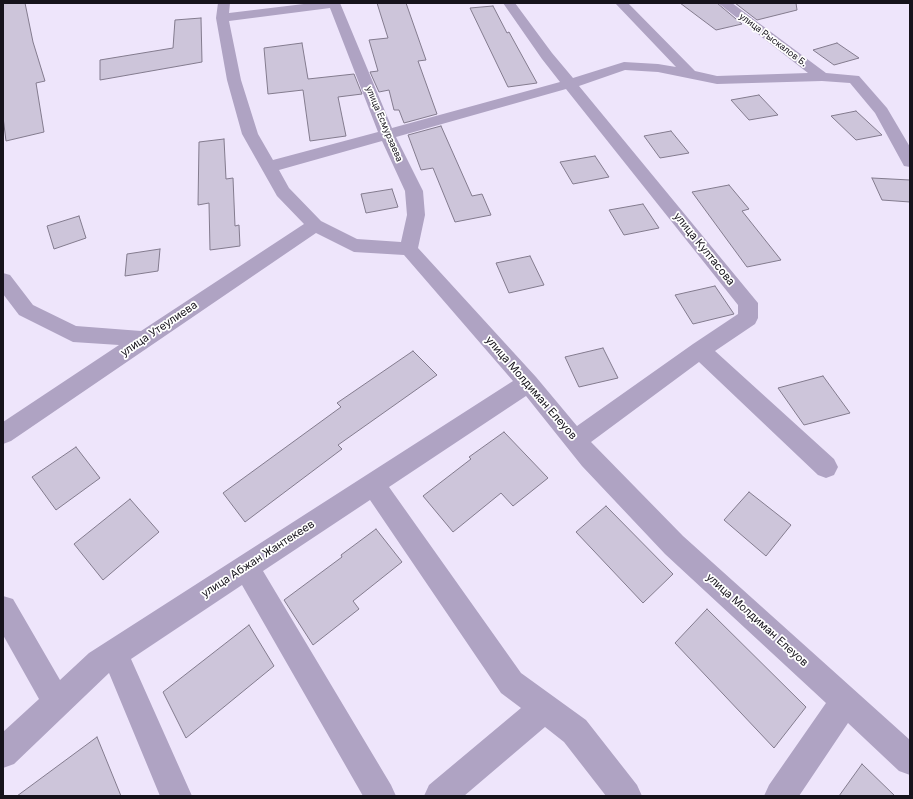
<!DOCTYPE html>
<html>
<head>
<meta charset="utf-8">
<style>
  body { margin:0 }
  #map { position:relative; width:913px; height:799px; overflow:hidden; background:#eee5fb; font-family:Inter,sans-serif }
  canvas { display:block }
  .frame { position:absolute; inset:0; border:4px solid #16131b; pointer-events:none }
</style>
</head>
<body>
<div id="map">
<canvas width="913" height="799"></canvas>
<div class="frame"></div>
</div>
<script>
const ctx = document.querySelector('canvas').getContext('2d');
ctx.lineJoin = 'round';
function fillPath(path, color) {
  ctx.fillStyle = color;
  ctx.fill(path, 'evenodd');
}
function toPath(rows) {
  const path = new Path2D();
  for (const r of rows) {
    path.moveTo(r[0], r[1]);
    for (let i = 2; i < r.length; i += 2) path.lineTo(r[i], r[i + 1]);
  }
  return path;
}
function trace(path, color, width, dash) {
  ctx.strokeStyle = color;
  ctx.lineWidth = width;
  ctx.lineCap = dash ? 'butt' : 'round';
  ctx.setLineDash(dash || []);
  ctx.stroke(path);
}
function write(font, color, halo, rows, align = 'center') {
  ctx.font = font + ' Inter,sans-serif';
  ctx.lineWidth = 3.5;
  ctx.setLineDash([]);
  ctx.textBaseline = 'middle';
  ctx.strokeStyle = halo;
  ctx.fillStyle = color;
  for (const [text, x, y, turn = 0] of rows) {
    ctx.save();
    ctx.translate(x, y);
    ctx.rotate((+turn || 0) * Math.PI / 180);
    ctx.textAlign = isNaN(turn) ? turn : align;
    if (halo) ctx.strokeText(text, 0, 0);
    ctx.fillText(text, 0, 0);
    ctx.restore();
  }
}
const building = toPath([
  [3,3,25,3,33,42,45,81,36,83,44,132,6,141,3,117,3,3],
  [377,3,406,3,426,60,418,61,437,114,404,123,399,110,394,110,389,90,379,92,370,72,378,71,369,40,388,38,377,3],
  [680,3,717,3,742,24,716,30,680,3],
  [735,3,796,3,797,10,757,20,735,3],
  [493,6,507,33,509,32,537,83,508,87,470,8,493,6],
  [201,18,202,62,100,80,100,60,173,48,175,20,201,18],
  [302,43,308,79,354,74,362,94,338,97,346,136,310,141,303,90,268,94,264,48,302,43],
  [837,43,859,58,834,65,813,50,837,43],
  [759,95,778,115,749,120,731,100,759,95],
  [856,111,882,135,856,140,831,116,856,111],
  [441,126,472,196,482,194,491,215,455,222,433,168,421,170,408,135,441,126],
  [671,131,689,153,660,158,644,136,671,131],
  [224,139,226,179,233,178,235,226,239,225,240,246,210,250,209,203,198,205,199,142,224,139],
  [595,156,609,177,573,184,560,162,595,156],
  [872,178,910,180,910,202,882,200,872,178],
  [729,185,749,209,742,211,781,260,747,267,692,192,729,185],
  [392,189,398,207,366,213,361,194,392,189],
  [643,204,659,228,624,235,609,210,643,204],
  [79,216,86,238,54,249,47,226,79,216],
  [160,249,158,271,125,276,127,254,160,249],
  [530,256,544,285,509,293,496,263,530,256],
  [715,286,734,314,693,324,675,295,715,286],
  [603,348,618,378,579,387,565,357,603,348],
  [413,351,437,375,338,445,342,449,245,522,223,493,341,407,337,403,413,351],
  [823,376,850,413,804,425,778,388,823,376],
  [504,432,548,478,513,506,501,493,453,532,423,496,471,459,469,457,504,432],
  [76,447,100,478,56,510,32,477,76,447],
  [749,492,791,525,766,556,724,520,749,492],
  [130,499,159,532,103,580,74,544,130,499],
  [606,506,673,574,643,603,576,532,606,506],
  [376,529,402,562,353,601,359,609,313,645,284,600,342,557,341,555,376,529],
  [707,609,806,707,774,748,675,643,707,609],
  [249,625,274,666,186,738,163,692,249,625],
  [97,737,121,796,17,796,97,737],
  [862,764,895,796,839,796,862,764]
]);
fillPath(building, '#cdc5da');
trace(building, '#837b8e', 1);
fillPath(toPath([
  [218,3,230,3,229,13,312,3,340,3,392,128,560,82,542,59,503,3,515,3,552,53,573,78,624,62,658,64,676,67,615,3,628,3,695,71,717,76,808,73,718,3,732,3,826,73,859,76,887,108,910,147,910,167,904,166,875,113,850,83,822,81,717,84,658,72,625,70,579,86,758,303,758,318,755,324,715,351,834,459,838,467,834,475,826,478,818,475,699,362,591,442,683,536,910,740,910,775,899,771,848,723,799,796,764,796,769,785,826,703,665,554,582,466,526,396,389,487,521,673,586,720,637,785,642,796,606,796,564,742,545,727,464,796,424,796,429,785,521,708,501,693,370,500,263,571,391,785,396,796,363,796,242,585,131,659,192,796,160,796,109,673,14,764,3,768,3,732,39,699,3,635,3,596,13,599,60,680,89,653,513,381,404,255,354,252,316,233,11,441,3,444,3,422,119,345,73,342,19,315,3,294,3,273,10,275,33,305,76,326,141,331,304,224,277,196,242,134,227,80,216,18,218,3],
  [330,8,378,132,273,160,258,134,241,80,229,21,330,8],
  [566,89,738,305,738,314,693,344,577,426,536,377,418,248,425,215,423,191,396,137,566,89],
  [382,141,405,191,407,215,401,242,357,239,321,221,289,188,279,170,382,141]
]), '#afa3c3');
write('9px', '#16131b', '#fff', [
  ["улица Рыскалов Б.",773,40,37],
  ["улица Есмурзаева",384,124,67]
]);
write('11px', '#16131b', '#fff', [
  ["улица Култасова",704,249,51],
  ["улица Утеулиева",159,329,-34],
  ["улица Молдиман Елеуов",531,388,49],
  ["улица Абжан Жантекеев",258,559,-33],
  ["улица Молдиман Елеуов",757,620,42]
]);
</script>
</body>
</html>
